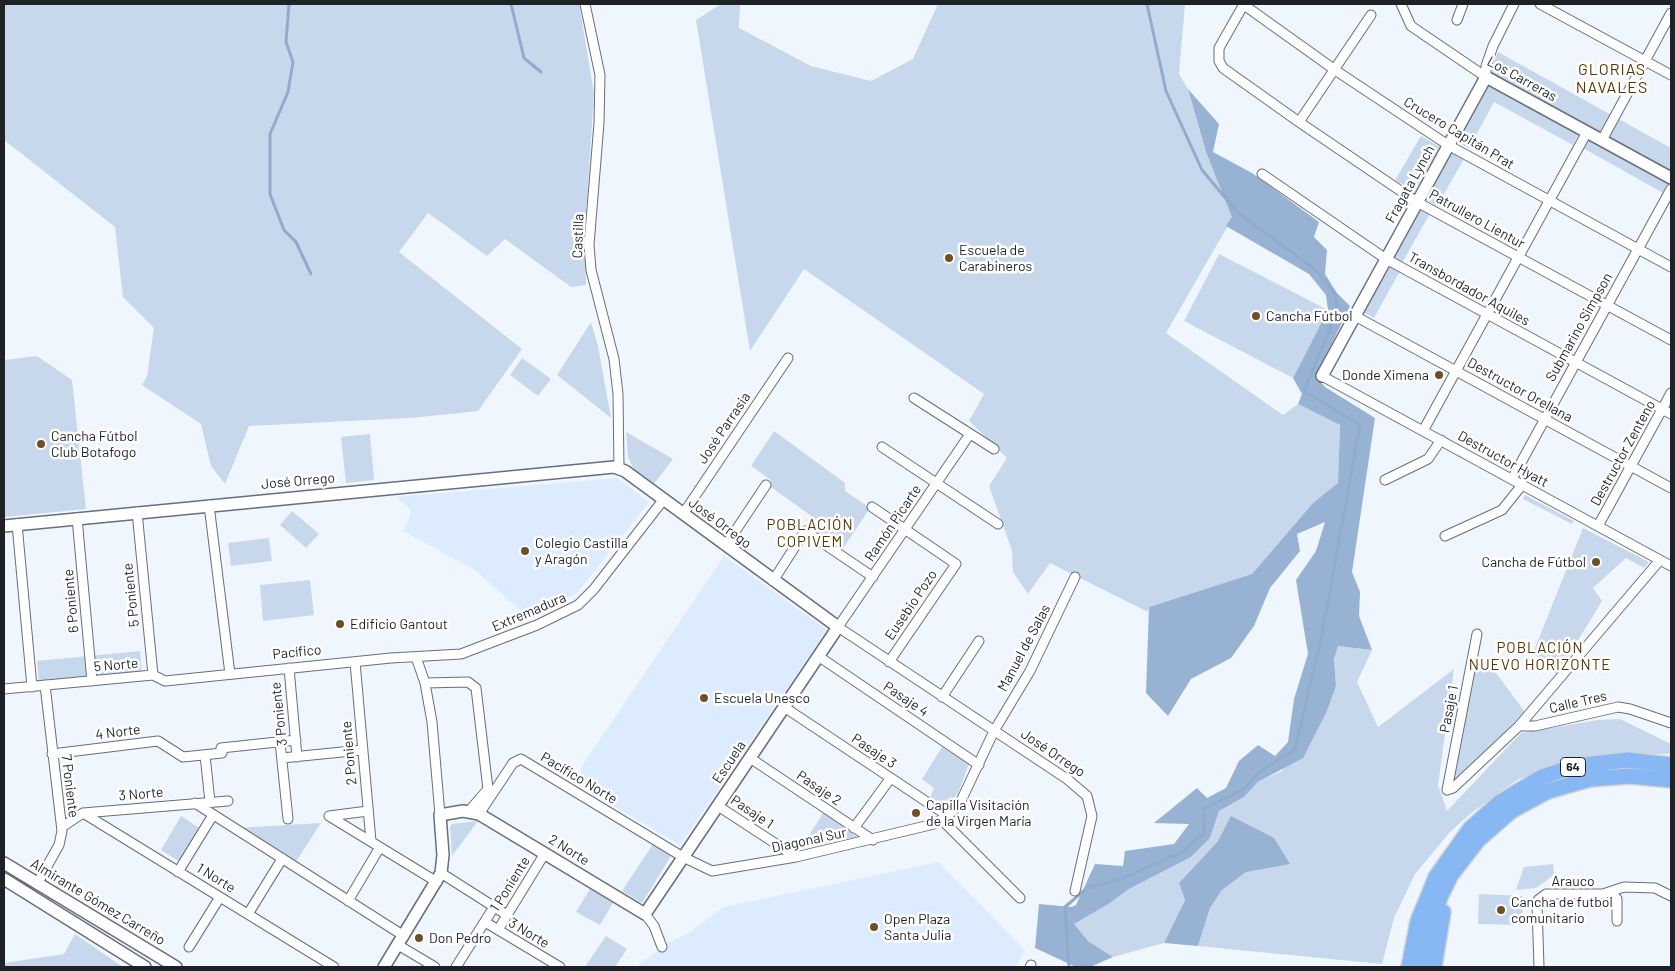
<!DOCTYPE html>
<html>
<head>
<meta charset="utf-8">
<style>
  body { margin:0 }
  #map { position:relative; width:1675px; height:971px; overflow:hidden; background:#f0f6fe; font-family:Barlow,sans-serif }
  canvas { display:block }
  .frame { position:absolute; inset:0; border:5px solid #1e2227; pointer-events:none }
</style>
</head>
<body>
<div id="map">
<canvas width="1675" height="971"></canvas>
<div class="frame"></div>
</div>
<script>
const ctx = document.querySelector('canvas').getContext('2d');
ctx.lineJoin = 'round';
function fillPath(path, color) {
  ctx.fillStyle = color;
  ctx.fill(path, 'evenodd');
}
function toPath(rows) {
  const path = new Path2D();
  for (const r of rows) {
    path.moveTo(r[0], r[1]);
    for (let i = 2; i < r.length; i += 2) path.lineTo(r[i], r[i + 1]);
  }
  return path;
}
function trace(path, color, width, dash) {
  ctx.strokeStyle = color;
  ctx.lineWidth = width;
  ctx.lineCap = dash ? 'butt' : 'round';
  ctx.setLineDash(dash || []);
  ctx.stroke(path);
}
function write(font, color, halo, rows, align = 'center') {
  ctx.font = font + ' Barlow,sans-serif';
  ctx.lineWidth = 5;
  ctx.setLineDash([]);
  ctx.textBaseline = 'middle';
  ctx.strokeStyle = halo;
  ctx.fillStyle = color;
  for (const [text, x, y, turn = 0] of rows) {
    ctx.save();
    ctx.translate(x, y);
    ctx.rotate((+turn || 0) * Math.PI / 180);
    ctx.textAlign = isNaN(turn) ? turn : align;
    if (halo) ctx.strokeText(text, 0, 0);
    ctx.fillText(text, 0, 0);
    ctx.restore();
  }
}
fillPath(toPath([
  [617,478,649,502,578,592,529,618,475,570,403,531,412,511,396,497],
  [724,556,827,630,680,845,577,784,582,766],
  [938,862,1025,950,1016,967,636,967,669,942,687,934,724,907]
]), '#ddebfe');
fillPath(toPath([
  [4,4,579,4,594,93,585,230,586,285,571,287,505,239,487,256,428,213,399,252,522,349,478,411,411,418,249,426,225,484,211,466,201,424,142,385,147,376,154,328,123,297,115,227,4,140],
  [721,4,740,4,739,28,811,66,871,81,913,59,938,4,1185,4,1179,74,1188,89,1206,152,1233,217,1166,333,1283,415,1298,404,1340,425,1338,484,1313,503,1252,574,1149,607,1148,612,1050,563,1028,594,1013,572,1012,551,989,486,1007,458,969,421,984,394,804,269,750,351,696,20],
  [1498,52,1671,148,1671,173,1489,72],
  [1487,86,1578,135,1573,145,1494,102,1469,148,1457,142],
  [1421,136,1440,147,1414,191,1395,180],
  [1587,140,1668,184,1663,193,1583,148],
  [1449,150,1464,159,1437,206,1422,197],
  [1419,203,1432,210,1402,263,1390,257],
  [1219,254,1328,310,1293,378,1184,321],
  [1389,265,1400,271,1374,318,1363,312],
  [591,322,598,346,611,418,557,375],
  [37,356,72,380,86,509,4,517,4,360],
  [522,358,551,379,538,396,510,375],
  [774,431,845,483,845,491,870,508,842,550,810,530,817,520,768,485,771,480,751,466],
  [626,432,673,459,654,484,634,470,628,457],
  [370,434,374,480,346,483,341,437],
  [1525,495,1574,521,1572,524,1523,499],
  [292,511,319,534,306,548,280,525],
  [1583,528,1649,562,1644,568,1626,558,1593,588,1602,601,1557,675,1533,653],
  [269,538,272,561,231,566,228,543],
  [310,580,314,615,263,621,260,585],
  [1338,646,1372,650,1357,682,1378,727,1454,669,1438,785,1447,811,1521,733,1598,720,1620,719,1671,744,1671,754,1615,754,1557,764,1517,780,1470,814,1450,832,1415,874,1394,918,1382,964,1198,946,1210,908,1222,890,1246,872,1218,841,1179,883,1185,900,1164,943,1113,957,1088,941,1073,924,1110,903,1129,889,1191,857,1210,838,1219,811,1244,797,1258,782,1282,771,1327,711,1336,686,1334,658],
  [140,651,142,673,39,683,37,661],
  [1477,661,1491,666,1525,712,1450,787],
  [944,744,970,761,959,791,945,812,929,801,934,788,922,779],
  [824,812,857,837,801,848],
  [181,816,201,829,180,862,161,850],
  [478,821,452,856,450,826,452,824],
  [321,823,295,863,236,828],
  [653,844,671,856,642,903,622,891],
  [1553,864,1554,875,1536,888,1516,890,1524,867],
  [590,889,613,903,600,925,576,912],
  [1479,894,1522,896,1523,925,1478,924],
  [75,934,123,967,4,967,4,963,64,954],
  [606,936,627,949,615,967,585,967]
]), '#c7d8ed');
fillPath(toPath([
  [1188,89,1219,124,1213,152,1252,173,1319,222,1314,237,1327,250,1325,274,1337,293,1350,306,1316,376,1325,387,1375,418,1352,572,1360,592,1359,616,1372,650,1338,646,1334,659,1336,686,1327,711,1303,758,1258,782,1244,797,1219,811,1210,838,1191,857,1129,889,1110,903,1074,924,1088,941,1113,957,1090,967,1076,967,1035,948,1039,904,1072,907,1076,905,1095,864,1123,866,1125,851,1174,844,1189,824,1154,823,1197,788,1207,798,1226,788,1239,761,1258,745,1275,756,1288,742,1294,699,1308,654,1296,580,1316,551,1325,522,1297,534,1300,551,1270,588,1254,626,1231,658,1191,679,1168,716,1146,693,1149,607,1252,574,1313,503,1338,483,1340,425,1298,404,1302,394,1293,378,1328,310,1326,295,1309,274,1226,226,1232,217,1206,152],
  [1231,816,1274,838,1290,864,1246,872,1222,890,1210,908,1198,946,1164,943,1185,900,1179,883,1218,841]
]), '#98b2d3');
trace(toPath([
  [289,4,286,42,293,62,288,92,270,134,270,194,284,230,296,242,311,274],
  [511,4,524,58,541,72],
  [1069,967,1065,907,1087,888,1124,878,1167,858,1180,854,1204,833,1203,809,1244,789,1257,774,1295,749,1321,640,1360,425,1304,391,1337,313,1336,295,1316,270,1238,213,1202,170,1166,91,1147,4]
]), '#91abcc', 3);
const minor = toPath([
  [585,4,600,75,599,123,589,245,591,270,614,359,618,394,619,468],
  [1244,4,1219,48,1219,61,1223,68,1299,122,1417,202,1671,340],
  [1401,4,1411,26,1486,77],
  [1540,4,1671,75],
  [1244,5,1335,70,1448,145,1671,267],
  [1457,20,1463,4],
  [1486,77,1486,66,1493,46,1514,4],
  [1299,122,1371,15],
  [1602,140,1671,13],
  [1262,174,1386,259,1671,414],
  [1355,316,1671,488],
  [1322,376,1671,566],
  [914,398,994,449],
  [1423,431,1587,132],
  [970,434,838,627,1067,779,1087,796,1092,816,1075,891],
  [882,447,998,524],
  [1512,479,1671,189],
  [1385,480,1428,459,1441,440],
  [209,505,230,674],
  [872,507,956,564,889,662],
  [137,512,153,675],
  [683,514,788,358],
  [77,518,92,681],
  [17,524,32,687],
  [1598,526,1671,393],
  [1445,536,1502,510,1522,485],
  [726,545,766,485],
  [773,581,805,531,873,577],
  [818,656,979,765],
  [416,657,425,683,432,722,440,815],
  [355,662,371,841],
  [289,668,297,757],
  [425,683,468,682,476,688,488,789,469,811],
  [4,689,153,675,165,681,391,658,461,654,537,625,578,605,594,589,664,499],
  [942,697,979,641],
  [784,707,948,816],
  [1519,726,1535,726,1618,707,1630,709,1671,723],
  [280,742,288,819],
  [52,754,158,741,183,757,222,753,221,748,296,740],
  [205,755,210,802],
  [282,758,362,750],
  [750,758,873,840],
  [1447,790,1453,788,1519,726,1660,560],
  [1447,790,1477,634],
  [195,803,404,936],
  [718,806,796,857],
  [83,813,334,967],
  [479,814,513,763,521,759,683,857,712,871,796,857,934,824,948,816,960,803,994,731,1030,671,1075,577],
  [329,816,437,882],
  [329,816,368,811],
  [942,820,1020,898],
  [62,827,83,813,228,801],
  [854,828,890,779],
  [178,872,213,815],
  [441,873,507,915],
  [37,884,59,845,62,831,45,685],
  [1609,892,1617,899,1617,921],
  [348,901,380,847],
  [248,914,282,859],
  [645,914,654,926,662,947],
  [485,922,560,967],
  [498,930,545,853],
  [398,945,435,967],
  [189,947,220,897],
  [456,967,494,907],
  [1030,967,1031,965],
  [1539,967,1537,905,1538,900,1546,894,1603,894,1624,887,1655,888,1671,896]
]);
const tertiary = toPath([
  [1322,376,1486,77,1671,178],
  [4,526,614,467,625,471,838,627,645,914,479,814,463,811,440,815,443,855,441,873,384,967],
  [4,863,176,967],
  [4,879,145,967]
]);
const trunk = toPath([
  [1409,967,1418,921,1436,877,1470,829,1499,803,1542,777,1575,766,1627,760,1671,765],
  [1421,967,1428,929,1441,895,1451,875,1478,840,1511,811,1548,791,1590,779,1630,776,1671,780],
  [1434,967,1443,912]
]);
trace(minor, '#676f7b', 11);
trace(tertiary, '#676f7b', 14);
trace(trunk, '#d2d3d4', 18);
trace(minor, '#fff', 9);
trace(tertiary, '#fff', 11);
trace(trunk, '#88b8f4', 15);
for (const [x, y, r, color] of [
  [949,258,5,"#6d5024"],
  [1256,316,5,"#6d5024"],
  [1439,375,5,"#6d5024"],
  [41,444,5,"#6d5024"],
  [525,551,5,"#6d5024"],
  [1596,562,5,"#6d5024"],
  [340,624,5,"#6d5024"],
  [704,698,5,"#6d5024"],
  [916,813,5,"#6d5024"],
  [1501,910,5,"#6d5024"],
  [874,927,5,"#6d5024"],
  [419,938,5,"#6d5024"]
]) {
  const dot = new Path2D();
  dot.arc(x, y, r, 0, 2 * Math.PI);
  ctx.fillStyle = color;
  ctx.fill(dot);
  trace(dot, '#fff', 2);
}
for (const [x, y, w] of [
  [1573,767,25]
]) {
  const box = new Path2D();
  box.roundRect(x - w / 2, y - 9.5, w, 19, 4);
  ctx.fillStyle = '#fff';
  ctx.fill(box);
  trace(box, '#1e2227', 1);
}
write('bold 12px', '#1e2227', null, [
  ["64",1573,767]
]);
write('14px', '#1e2227', '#fff', [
  ["Los Carreras",1522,79,29],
  ["Crucero Capitán Prat",1459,133,31],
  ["Fragata Lynch",1410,184,-61],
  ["Patrullero Lientur",1477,219,29],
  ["Castilla",578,236,-88],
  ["Transbordador Aquiles",1469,289,29],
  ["Submarino Simpson",1579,327,-61],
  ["Destructor Orellana",1520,390,29],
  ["José Parrasia",724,428,-56],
  ["Destructor Zenteno",1623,453,-61],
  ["Destructor Hyatt",1503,459,29],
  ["José Orrego",298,481,-5],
  ["José Orrego",720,523,37],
  ["Ramón Picarte",893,523,-56],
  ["5 Poniente",131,595,-96],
  ["6 Poniente",71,601,-95],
  ["Eusebio Pozo",911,605,-56],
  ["Extremadura",529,612,-23],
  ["Manuel de Salas",1024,648,-62],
  ["Pacífico",297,652,-6],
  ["5 Norte",116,665,-5],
  ["Pasaje 4",906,699,34],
  ["Calle Tres",1578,702,-13],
  ["Pasaje 1",1449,709,-79],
  ["3 Poniente",279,714,-96],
  ["4 Norte",118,732,-7],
  ["Pasaje 3",874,751,34],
  ["2 Poniente",349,753,-95],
  ["José Orrego",1053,753,34],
  ["Escuela",729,762,-56],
  ["Pacífico Norte",579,778,31],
  ["7 Poniente",70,786,83],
  ["Pasaje 2",819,788,34],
  ["3 Norte",141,794,-5],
  ["Pasaje 1",752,812,34],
  ["Diagonal Sur",809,840,-12],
  ["2 Norte",569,850,32],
  ["1 Norte",216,878,32],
  ["Arauco",1573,881],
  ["1 Poniente",510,884,-58],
  ["Almirante Gómez Carreño",98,902,31],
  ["3 Norte",529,933,31]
]);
write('14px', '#1e2227', '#fff', [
  ["Escuela de",959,250],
  ["Carabineros",959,266],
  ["Cancha Fútbol",1266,316],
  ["Donde Ximena",1429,375,"right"],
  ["Cancha Fútbol",51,436],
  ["Club Botafogo",51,452],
  ["Colegio Castilla",535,543],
  ["y Aragón",535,559],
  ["Cancha de Fútbol",1586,562,"right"],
  ["Edificio Gantout",350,624],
  ["Escuela Unesco",714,698],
  ["Capilla Visitación",926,805],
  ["de la Virgen María",926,821],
  ["Cancha de futbol",1511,902],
  ["comunitario",1511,918],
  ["Open Plaza",884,919],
  ["Santa Julia",884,935],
  ["Don Pedro",429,938]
], 'left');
ctx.letterSpacing = '1px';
write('15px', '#583800', '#fff', [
  ["POBLACIÓN",810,525],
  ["COPIVEM",810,542],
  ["POBLACIÓN",1540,648],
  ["NUEVO HORIZONTE",1540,665]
]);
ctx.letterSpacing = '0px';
ctx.letterSpacing = '1px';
write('16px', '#583800', '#fff', [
  ["GLORIAS",1612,70],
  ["NAVALES",1612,88]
]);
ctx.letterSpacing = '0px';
</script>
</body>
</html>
